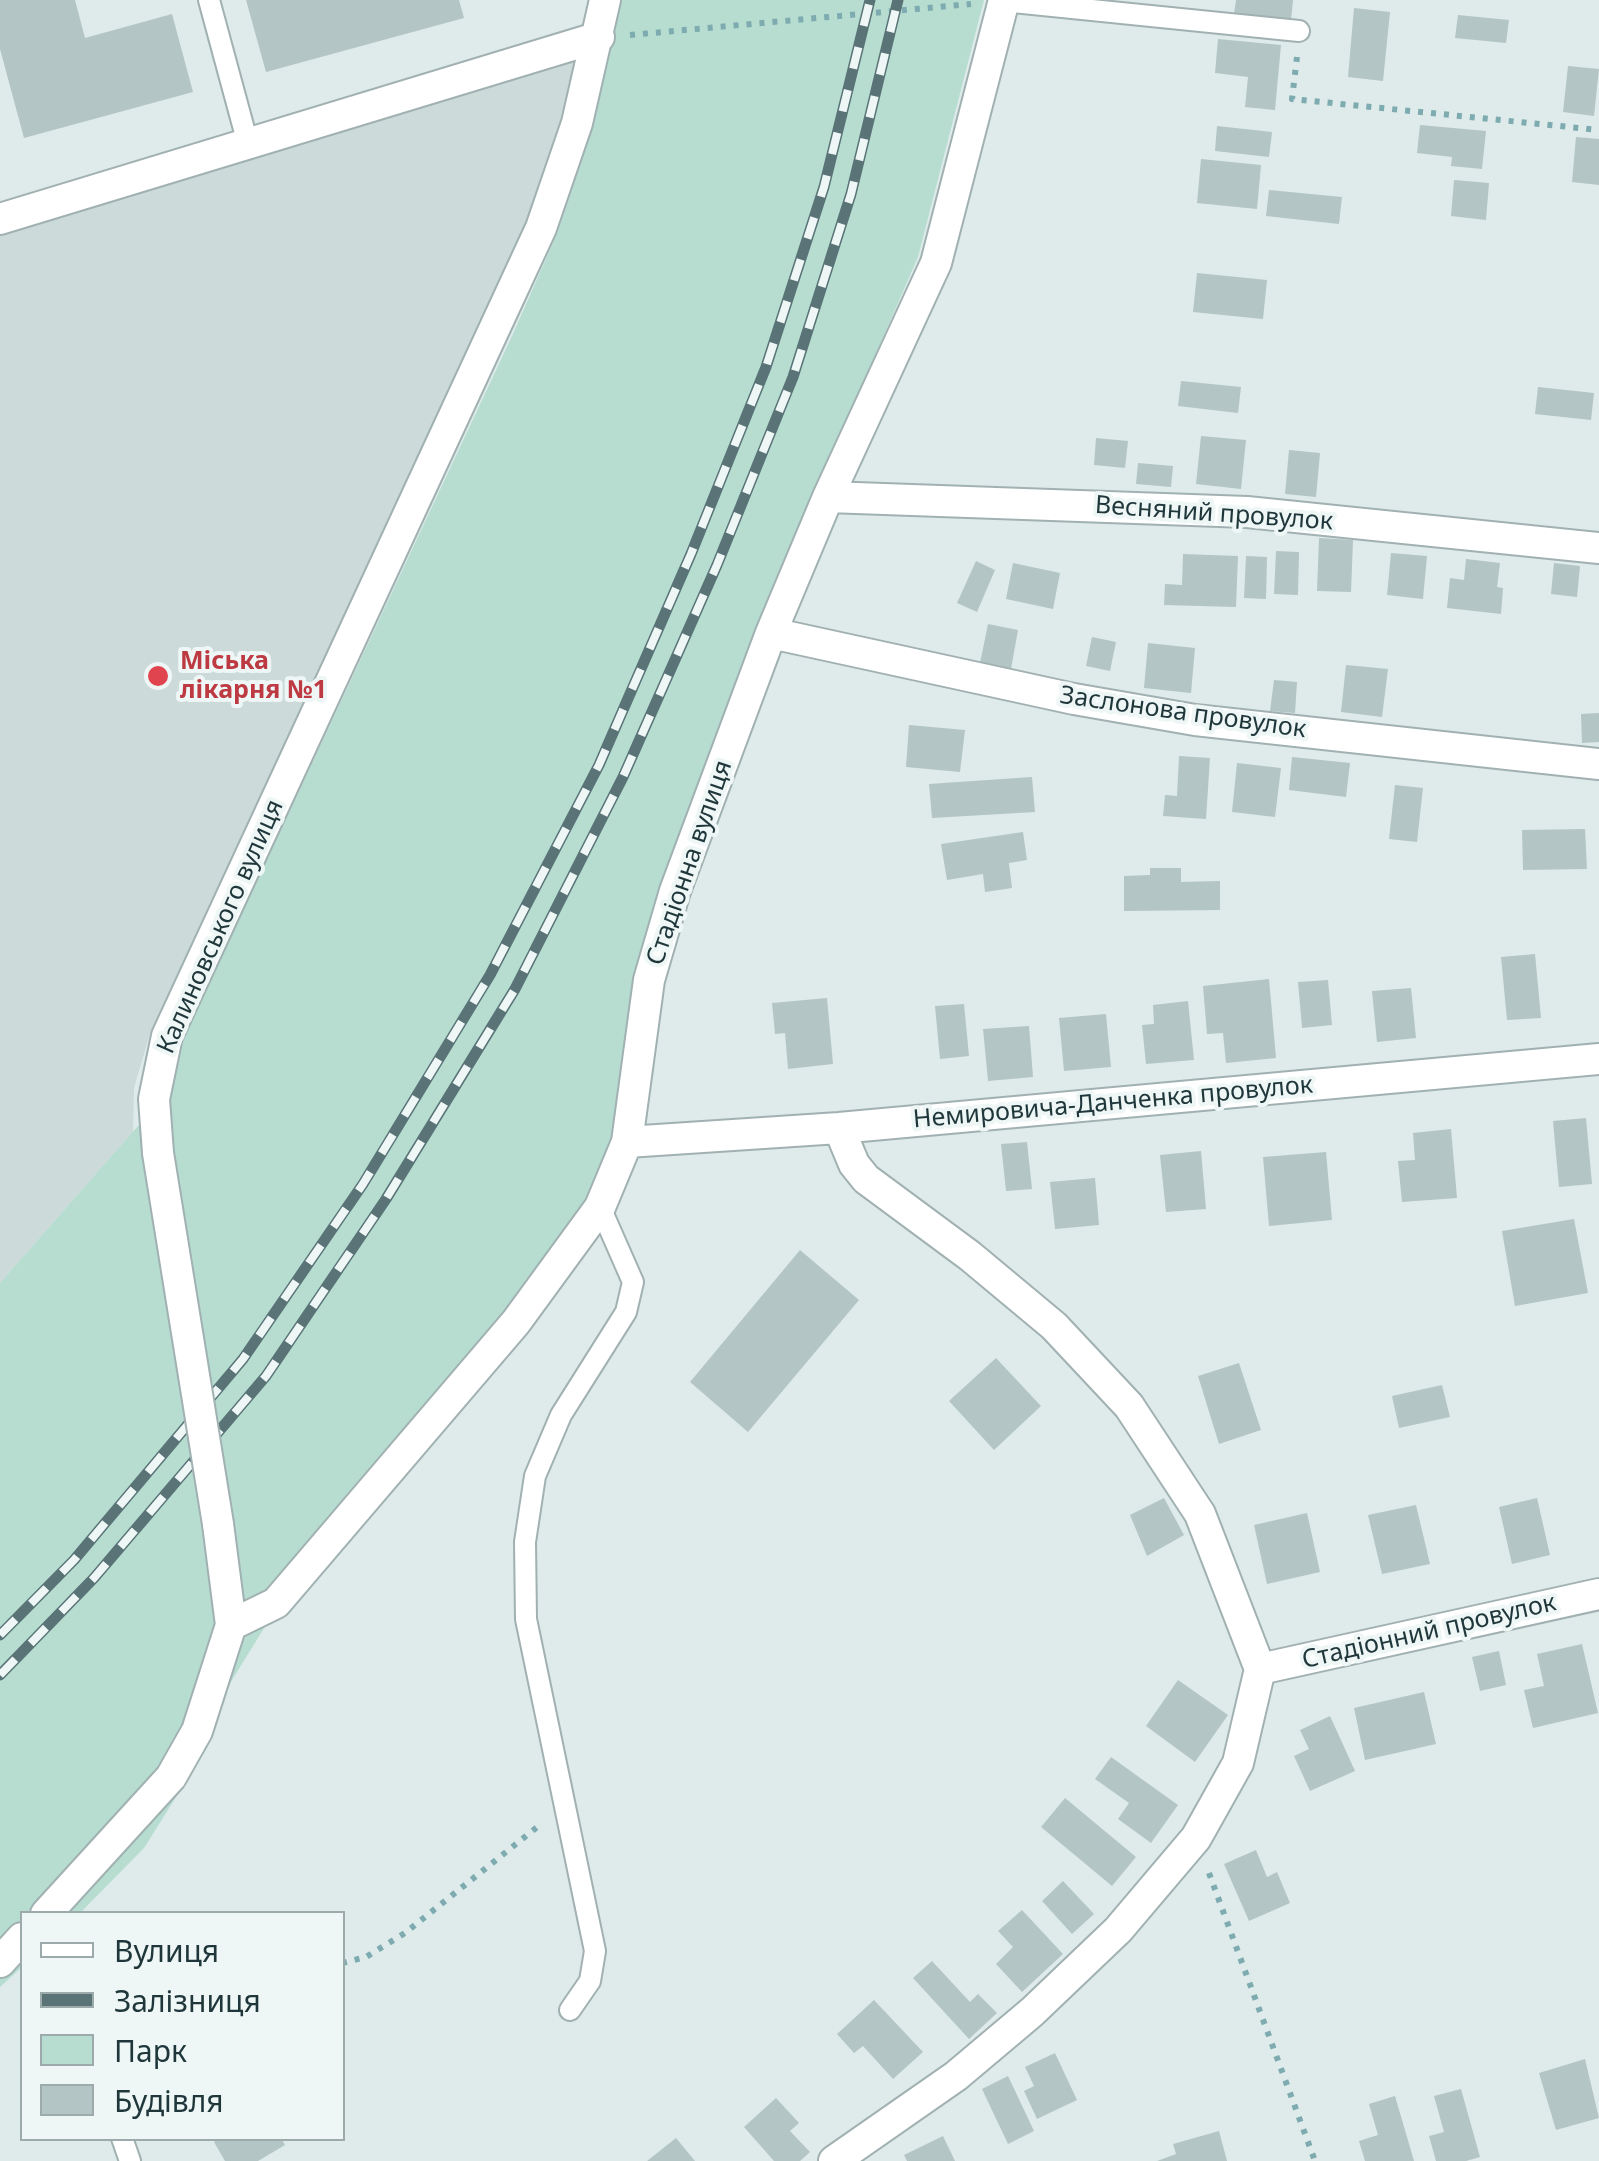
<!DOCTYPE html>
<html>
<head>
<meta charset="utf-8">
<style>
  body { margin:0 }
  #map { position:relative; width:1599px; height:2161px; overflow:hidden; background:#deebea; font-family:"Noto Sans",sans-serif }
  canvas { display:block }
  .legend { position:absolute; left:20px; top:1911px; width:325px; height:230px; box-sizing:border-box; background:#eff7f6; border:2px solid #9caaab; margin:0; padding:12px 18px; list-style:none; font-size:30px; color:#1f373b }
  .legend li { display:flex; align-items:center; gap:20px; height:50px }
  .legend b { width:50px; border:2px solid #9caaab }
</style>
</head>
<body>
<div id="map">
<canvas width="1599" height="2161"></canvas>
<ul class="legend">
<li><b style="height:12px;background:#fff"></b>Вулиця</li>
<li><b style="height:12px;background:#597377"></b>Залізниця</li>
<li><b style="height:28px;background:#b6ddd0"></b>Парк</li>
<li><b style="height:28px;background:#b3c5c4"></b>Будівля</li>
</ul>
</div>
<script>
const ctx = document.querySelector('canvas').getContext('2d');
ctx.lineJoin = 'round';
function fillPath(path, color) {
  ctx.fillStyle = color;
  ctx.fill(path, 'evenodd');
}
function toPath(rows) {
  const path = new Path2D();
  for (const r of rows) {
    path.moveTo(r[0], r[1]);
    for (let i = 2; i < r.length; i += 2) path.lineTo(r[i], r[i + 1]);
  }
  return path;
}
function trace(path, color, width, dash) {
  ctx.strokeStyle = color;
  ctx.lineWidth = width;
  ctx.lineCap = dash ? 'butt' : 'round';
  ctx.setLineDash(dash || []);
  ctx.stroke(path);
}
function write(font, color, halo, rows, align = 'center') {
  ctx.font = font + ' "Noto Sans",sans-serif';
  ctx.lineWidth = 8;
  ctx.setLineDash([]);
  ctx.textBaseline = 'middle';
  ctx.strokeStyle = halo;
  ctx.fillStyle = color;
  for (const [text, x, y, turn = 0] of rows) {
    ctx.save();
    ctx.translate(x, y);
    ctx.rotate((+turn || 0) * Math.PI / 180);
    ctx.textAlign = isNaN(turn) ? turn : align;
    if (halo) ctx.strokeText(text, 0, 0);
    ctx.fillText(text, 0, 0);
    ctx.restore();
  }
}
fillPath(toPath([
  [577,57,561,118,526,222,151,1030,134,1088,133,1132,0,1283,0,231]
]), '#ccdada');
fillPath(toPath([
  [622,0,984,0,918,257,816,491,681,832,624,1132,601,1196,295,1578,224,1693,188,1778,144,1848,80,1913,22,1914,22,1967,0,1987,0,1283,167,1093,182,1041,512,336,557,234,593,127]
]), '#b6ddd0');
fillPath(toPath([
  [0,0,75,0,85,38,172,14,193,92,24,138,0,49],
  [246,0,459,0,464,18,266,72],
  [1236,0,1293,0,1291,20,1234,14],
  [1354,8,1390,12,1383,81,1348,77],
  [1458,15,1509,20,1506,43,1455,38],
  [1218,39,1281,45,1275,110,1245,107,1248,77,1215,73],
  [1568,66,1599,69,1594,116,1563,112],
  [1420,125,1486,131,1482,169,1451,166,1452,157,1417,153],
  [1217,126,1272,132,1269,157,1215,151],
  [1576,137,1599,139,1599,185,1572,182],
  [1201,159,1261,165,1257,209,1197,203],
  [1454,180,1489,183,1486,220,1451,216],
  [1269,190,1342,197,1339,224,1266,216],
  [1197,273,1267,280,1263,319,1193,312],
  [1181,381,1241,387,1238,413,1178,406],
  [1538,387,1594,393,1591,420,1535,414],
  [1201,436,1246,440,1241,489,1196,484],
  [1096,438,1128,441,1125,468,1094,465],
  [1289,450,1320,453,1316,497,1285,494],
  [1138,463,1173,466,1171,487,1136,484],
  [1319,538,1353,540,1351,592,1317,591],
  [1276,551,1299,552,1298,595,1274,594],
  [1391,553,1427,556,1423,599,1387,595],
  [1183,554,1238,556,1236,607,1164,605,1165,584,1182,585],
  [1246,556,1267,557,1266,599,1244,598],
  [1466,559,1500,563,1497,587,1503,588,1501,614,1447,608,1450,578,1464,580],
  [976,561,995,570,977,612,957,603],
  [1013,563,1060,573,1053,609,1006,599],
  [1554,563,1580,566,1577,597,1551,594],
  [988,624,1018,630,1011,669,980,663],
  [1092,637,1116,642,1110,671,1086,666],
  [1148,643,1195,648,1191,693,1144,688],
  [1346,665,1388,669,1382,717,1341,712],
  [1274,680,1297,682,1295,713,1270,711],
  [1599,713,1599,742,1582,743,1581,714],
  [909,725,965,730,960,772,906,767],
  [1179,756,1210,758,1206,819,1163,816,1165,795,1177,796],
  [1292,757,1350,763,1346,797,1289,790],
  [1237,763,1281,768,1275,817,1232,812],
  [1032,777,1035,812,932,818,929,784],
  [1395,785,1423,788,1417,842,1389,839],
  [1585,829,1587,869,1523,870,1522,830],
  [1023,832,1027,860,1009,863,1012,888,985,892,983,874,947,880,941,844],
  [1150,868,1181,868,1181,882,1220,881,1220,910,1124,911,1124,876,1150,875],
  [1535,954,1541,1018,1507,1020,1501,957],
  [1269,979,1276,1058,1226,1063,1223,1033,1207,1034,1203,986],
  [1328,980,1332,1025,1302,1028,1298,982],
  [1411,988,1416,1038,1377,1042,1372,991],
  [827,998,833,1064,788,1069,785,1033,775,1034,772,1003],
  [1188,1001,1194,1060,1146,1064,1142,1025,1154,1024,1153,1005],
  [964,1004,969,1056,940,1059,935,1006],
  [1106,1014,1111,1067,1064,1071,1059,1018],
  [1029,1026,1033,1077,988,1081,983,1029],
  [1586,1118,1592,1184,1559,1187,1553,1121],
  [1451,1129,1457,1198,1402,1202,1398,1161,1415,1160,1413,1133],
  [1027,1142,1032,1189,1006,1191,1001,1144],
  [1201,1151,1206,1209,1166,1212,1160,1155],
  [1326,1152,1332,1220,1269,1226,1263,1157],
  [1095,1178,1099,1225,1055,1229,1050,1182],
  [1574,1219,1588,1293,1515,1306,1502,1231],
  [800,1250,859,1300,748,1432,690,1382],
  [996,1358,1041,1406,994,1450,949,1401],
  [1239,1363,1261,1430,1219,1444,1198,1376],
  [1442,1385,1450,1417,1399,1428,1392,1396],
  [1164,1498,1184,1535,1147,1556,1130,1515],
  [1537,1498,1550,1555,1512,1564,1499,1507],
  [1416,1505,1430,1564,1382,1574,1368,1515],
  [1307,1513,1320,1572,1267,1584,1254,1525],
  [1582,1644,1598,1713,1533,1728,1524,1690,1544,1686,1537,1654],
  [1499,1651,1506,1685,1480,1691,1472,1657],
  [1178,1680,1228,1715,1195,1762,1146,1726],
  [1424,1692,1436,1744,1365,1760,1354,1708],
  [1330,1716,1355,1771,1310,1791,1294,1756,1309,1749,1300,1730],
  [1111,1757,1178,1805,1151,1843,1118,1819,1129,1803,1095,1779],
  [1065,1798,1136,1857,1112,1886,1041,1827],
  [1256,1850,1267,1877,1277,1872,1290,1903,1249,1921,1224,1864],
  [1063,1881,1094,1914,1072,1934,1042,1901],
  [1022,1910,1063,1954,1022,1992,996,1964,1013,1947,998,1931],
  [932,1961,970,2002,978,1994,997,2013,969,2039,913,1978],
  [874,2000,923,2052,893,2079,863,2046,854,2053,837,2034],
  [1055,2053,1077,2100,1037,2119,1024,2091,1034,2086,1025,2067],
  [1585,2059,1599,2118,1556,2130,1539,2073],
  [1008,2076,1034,2131,1008,2144,982,2089],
  [1461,2089,1480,2157,1466,2161,1436,2161,1429,2136,1444,2132,1434,2096],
  [1395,2096,1414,2161,1365,2161,1359,2141,1378,2135,1369,2104],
  [776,2098,799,2123,790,2131,810,2152,800,2161,774,2161,744,2127],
  [1219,2131,1227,2161,1157,2161,1176,2154,1173,2144],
  [943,2136,955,2161,907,2161,904,2155],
  [219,2138,281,2138,285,2145,258,2161,225,2161,214,2142],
  [676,2138,695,2161,647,2161]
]), '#b3c5c4');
const service = toPath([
  [209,0,248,144],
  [1003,1,1299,31],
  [570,2010,590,1981,595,1951,526,1619,525,1542,535,1476,561,1415,626,1312,633,1282,600,1207],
  [122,2138,130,2161]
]);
const minor = toPath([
  [0,219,599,37],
  [828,497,1247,512,1599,548],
  [771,633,1074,699,1195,720,1599,764],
  [627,1142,839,1128,1599,1059],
  [158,1153,154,1099,167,1036,541,228,577,123,605,0],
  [231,1625,276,1603,516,1322,600,1207,627,1142,649,980,675,891,771,633,828,497,936,263,1004,0],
  [1260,1669,1599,1594],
  [46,1914,171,1777,197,1731,231,1625,218,1524],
  [0,1962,22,1938],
  [834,2161,956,2076,1032,2012,1118,1930,1196,1838,1238,1763,1260,1669,1200,1514,1129,1406,1054,1326,970,1256,866,1179,854,1164,839,1128]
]);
trace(service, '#a1b1b2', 24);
trace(minor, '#a1b1b2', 34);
trace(toPath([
  [630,35,971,4],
  [1297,57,1292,99,1599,130],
  [1209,1873,1315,2161],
  [342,1963,366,1957,405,1933,541,1824]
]), '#7dabb0', 6, [5, 8]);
trace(service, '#fff', 20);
trace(minor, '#fff', 30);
const rail = toPath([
  [0,1635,74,1560,243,1359,363,1184,490,975,599,765,691,554,766,367,824,187,870,0],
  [0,1675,94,1578,266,1376,386,1199,515,989,623,777,717,565,793,377,851,194,898,0]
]);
trace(rail, '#597377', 11);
trace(rail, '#eff7f6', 8, [22]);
const minorBridge = toPath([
  [158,1153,218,1524]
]);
trace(minorBridge, '#a1b1b2', 34, []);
trace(minorBridge, '#fff', 30);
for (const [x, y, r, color] of [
  [158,676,12,"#e0444e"]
]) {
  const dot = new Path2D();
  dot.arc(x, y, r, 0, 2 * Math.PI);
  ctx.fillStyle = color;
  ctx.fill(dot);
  trace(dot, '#eff7f6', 4);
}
write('25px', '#1f373b', '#eff7f6', [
  ["Весняний провулок",1214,514,4],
  ["Заслонова провулок",1183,713,8],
  ["Стадіонна вулиця",690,863,-71],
  ["Калиновського вулиця",221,927,-66],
  ["Немировича-Данченка провулок",1113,1103,-5],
  ["Стадіонний провулок",1429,1632,-13]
]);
write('bold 25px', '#be3a42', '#eff7f6', [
  ["Міська",180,662],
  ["лікарня №1",180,691]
], 'left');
</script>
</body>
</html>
